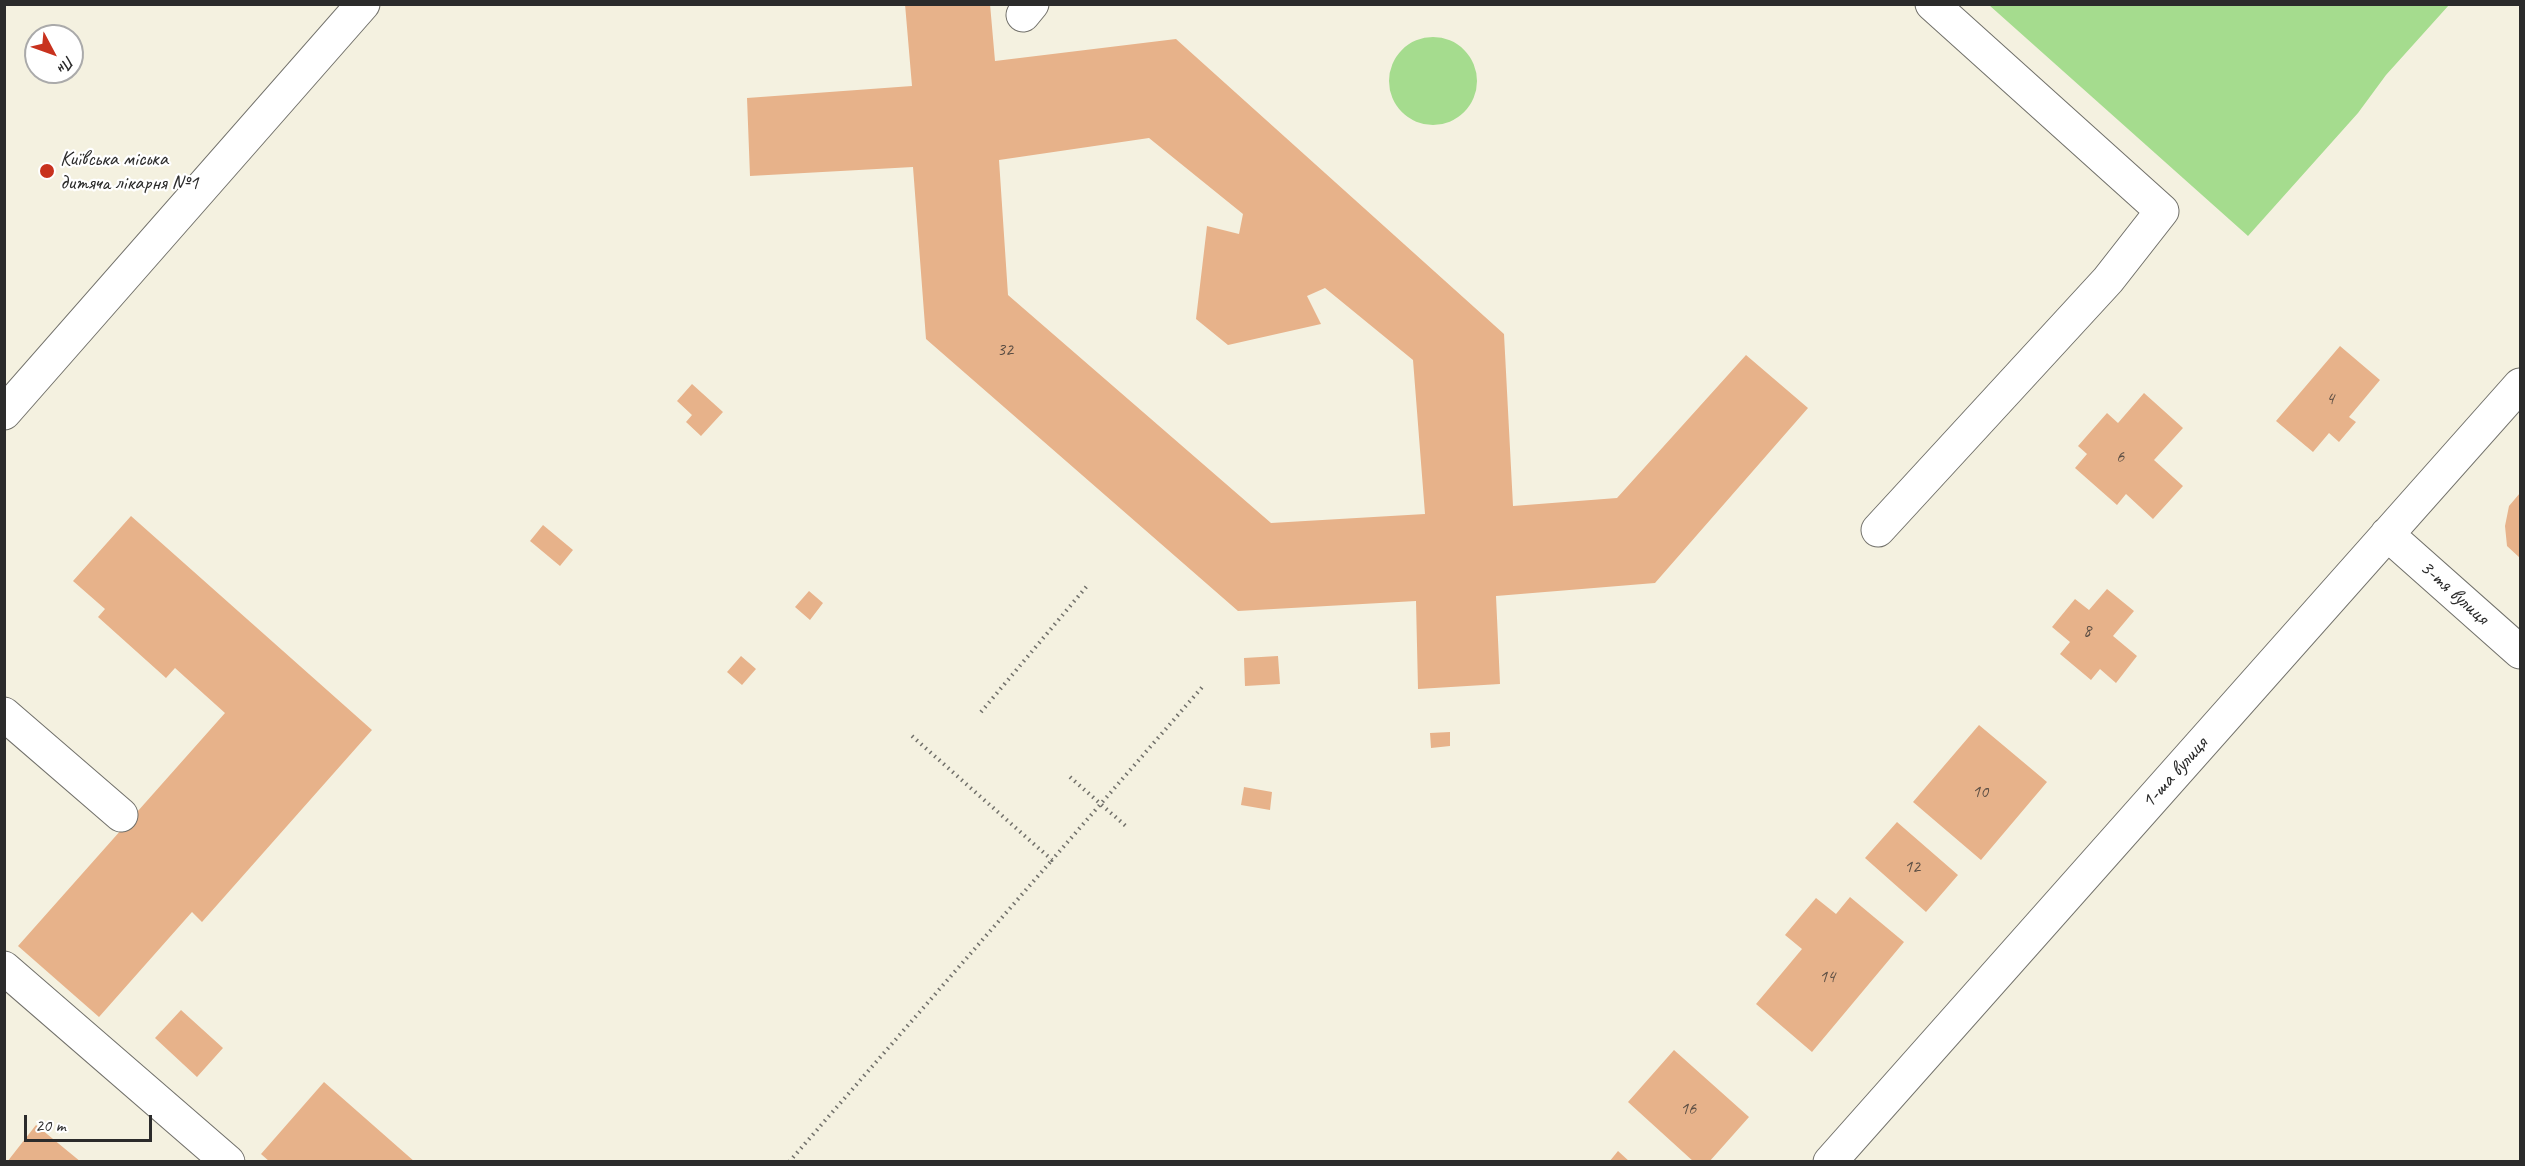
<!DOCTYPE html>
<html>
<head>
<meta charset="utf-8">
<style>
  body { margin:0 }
  #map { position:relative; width:2525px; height:1166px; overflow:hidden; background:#f4f1e0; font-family:Caveat,sans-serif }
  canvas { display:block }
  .frame { position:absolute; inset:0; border:6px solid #2b2b2b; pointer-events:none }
  .north { position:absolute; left:24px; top:24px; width:60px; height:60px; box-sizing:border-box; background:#fff; border:2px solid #aaa; border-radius:50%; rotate:131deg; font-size:16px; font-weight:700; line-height:24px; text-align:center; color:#2b2b2b }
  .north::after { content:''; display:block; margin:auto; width:21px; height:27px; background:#c8321e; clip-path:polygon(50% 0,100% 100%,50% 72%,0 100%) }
  .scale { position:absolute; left:24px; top:1115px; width:128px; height:27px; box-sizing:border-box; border:3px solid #2b2b2b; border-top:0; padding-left:8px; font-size:18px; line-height:21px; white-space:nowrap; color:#2b2b2b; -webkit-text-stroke:4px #fff; paint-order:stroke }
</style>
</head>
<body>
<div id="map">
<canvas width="2525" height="1166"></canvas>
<div class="frame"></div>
<div class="north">Пн</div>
<div class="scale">20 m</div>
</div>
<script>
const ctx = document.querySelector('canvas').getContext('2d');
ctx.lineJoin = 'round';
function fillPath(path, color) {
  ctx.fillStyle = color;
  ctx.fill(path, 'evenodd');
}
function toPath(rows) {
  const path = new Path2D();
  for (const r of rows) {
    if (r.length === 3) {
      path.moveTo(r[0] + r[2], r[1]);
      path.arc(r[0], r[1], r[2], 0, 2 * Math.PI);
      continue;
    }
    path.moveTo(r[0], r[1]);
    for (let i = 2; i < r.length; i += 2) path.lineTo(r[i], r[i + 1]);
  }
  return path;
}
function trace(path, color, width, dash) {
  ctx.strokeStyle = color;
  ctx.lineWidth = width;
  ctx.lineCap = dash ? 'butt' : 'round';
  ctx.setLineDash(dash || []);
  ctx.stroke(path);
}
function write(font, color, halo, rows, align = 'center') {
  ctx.font = font + ' Caveat,sans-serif';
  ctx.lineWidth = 4.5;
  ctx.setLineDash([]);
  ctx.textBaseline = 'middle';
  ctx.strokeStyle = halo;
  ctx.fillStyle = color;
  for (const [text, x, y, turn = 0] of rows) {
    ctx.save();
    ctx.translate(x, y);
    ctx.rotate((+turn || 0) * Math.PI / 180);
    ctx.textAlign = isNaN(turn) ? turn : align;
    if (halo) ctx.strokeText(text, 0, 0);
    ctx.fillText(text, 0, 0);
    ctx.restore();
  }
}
fillPath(toPath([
  [1989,5,2449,5,2386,75,2358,113,2248,236],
  [1433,81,44]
]), '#a5dc8e');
fillPath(toPath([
  [905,4,990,4,995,61,1176,39,1504,334,1513,506,1617,498,1746,355,1808,408,1655,583,1496,596,1500,684,1418,689,1416,601,1238,611,926,339,913,167,750,176,747,98,912,86],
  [1149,138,1243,214,1239,234,1207,226,1196,319,1228,345,1321,324,1307,296,1325,288,1413,360,1425,514,1271,523,1008,295,999,160],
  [2340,346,2380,380,2349,417,2356,422,2339,442,2329,433,2313,452,2276,421],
  [692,384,723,412,701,436,686,422,692,415,677,401],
  [2144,393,2183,428,2154,460,2183,486,2153,519,2126,494,2117,505,2075,468,2087,454,2078,446,2107,413,2118,423],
  [2520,493,2520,558,2507,546,2505,526,2509,506],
  [131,516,372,730,202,922,192,912,99,1017,18,946,225,713,175,668,166,678,98,617,105,609,73,581],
  [543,525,573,550,560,566,530,541],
  [2107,589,2134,611,2113,636,2137,656,2116,683,2100,669,2091,680,2060,654,2070,642,2052,627,2075,599,2089,610],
  [809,591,823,603,810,620,795,607],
  [741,656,756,669,742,685,727,672],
  [1278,656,1280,684,1245,686,1244,658],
  [1979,725,2047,782,1981,860,1913,802],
  [1450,732,1450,746,1431,748,1430,733],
  [1244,787,1272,792,1270,810,1241,805],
  [1897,822,1958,875,1926,912,1865,858],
  [1850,897,1904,942,1812,1052,1756,1004,1802,949,1785,935,1816,898,1836,914],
  [181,1010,223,1048,197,1077,155,1038],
  [1674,1050,1749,1117,1709,1162,1694,1162,1628,1102],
  [324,1082,415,1162,270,1162,261,1154],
  [36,1125,81,1162,7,1162],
  [1618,1151,1630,1162,1609,1162]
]), '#e7b28a');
const minor = toPath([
  [1023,15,1032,4],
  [4,413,363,4],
  [1878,530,2108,280,2162,211,1932,4],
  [2387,534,2520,652],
  [4,714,121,815],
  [4,968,228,1162],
  [1830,1162,2520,385]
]);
trace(minor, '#71706a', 35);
trace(toPath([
  [981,712,1087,586],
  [912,736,1052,860,1204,685],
  [1070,777,1128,828],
  [789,1162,1052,860]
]), '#71706a', 4, [1.5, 4.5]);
trace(minor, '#fff', 33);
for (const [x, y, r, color] of [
  [47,171,8,"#c8321e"]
]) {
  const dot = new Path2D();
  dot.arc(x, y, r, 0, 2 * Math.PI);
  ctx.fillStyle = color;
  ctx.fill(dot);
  trace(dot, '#fff', 2);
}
write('18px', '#5a4d43', null, [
  ["32",1005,350],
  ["4",2330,399],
  ["6",2120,457],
  ["8",2087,631],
  ["10",1980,792],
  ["12",1912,867],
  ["14",1827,977],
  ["16",1688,1109]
]);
write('21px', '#2b2b2b', '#fff', [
  ["Київська міська",60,159],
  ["дитяча лікарня №1",60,183]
], 'left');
write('21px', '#2b2b2b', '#fff', [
  ["3-тя вулиця",2454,593,42],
  ["1-ша вулиця",2175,773,-48]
]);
</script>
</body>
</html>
